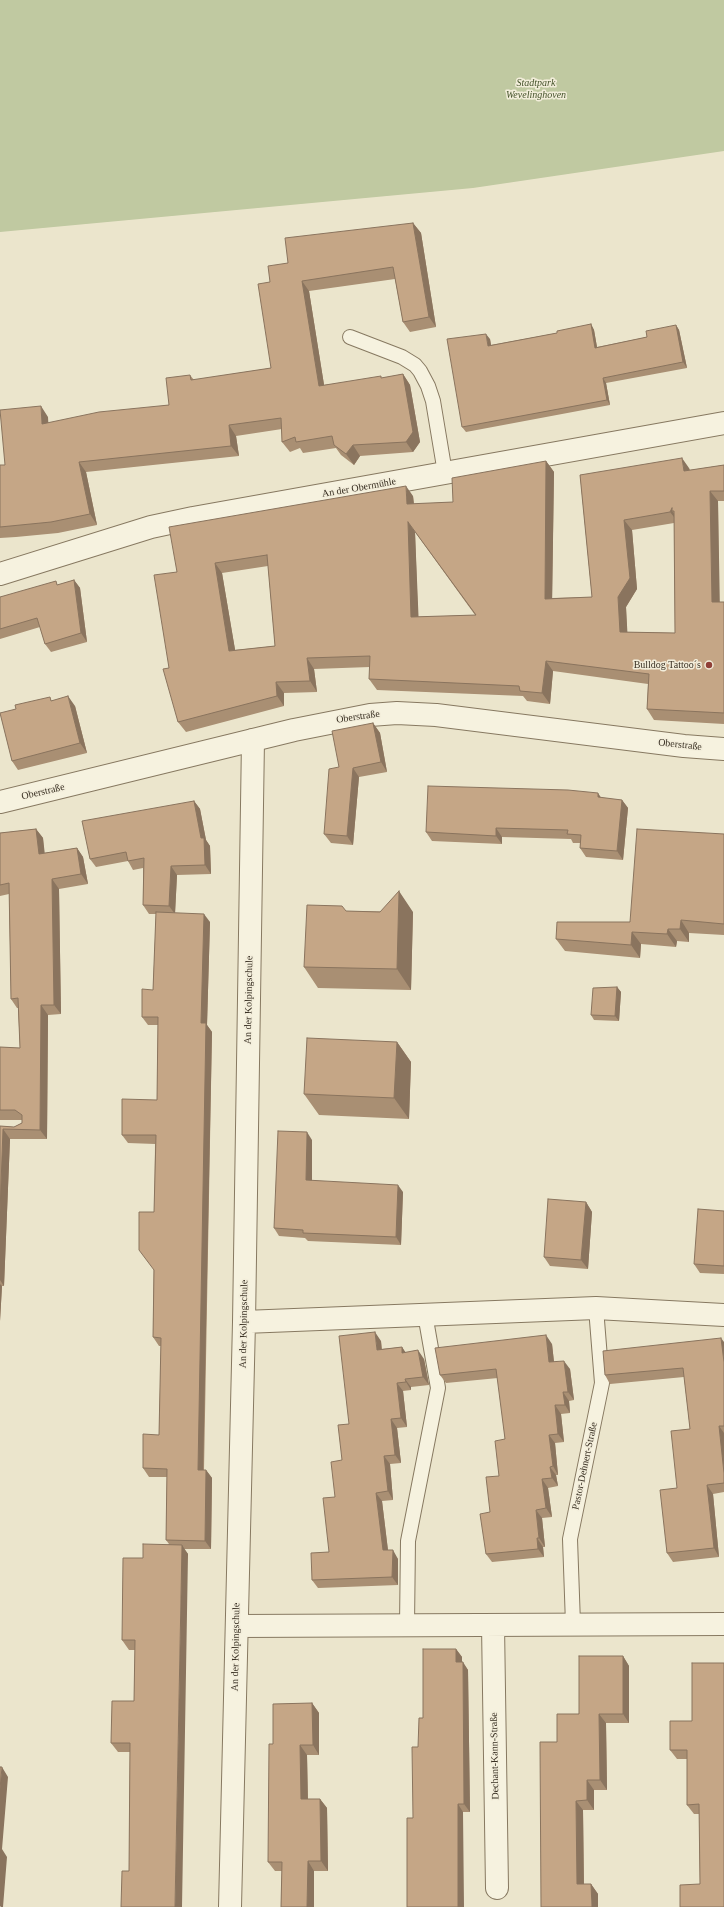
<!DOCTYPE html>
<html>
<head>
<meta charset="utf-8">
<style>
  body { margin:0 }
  canvas { display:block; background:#ebe5cc }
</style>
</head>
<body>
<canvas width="724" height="1907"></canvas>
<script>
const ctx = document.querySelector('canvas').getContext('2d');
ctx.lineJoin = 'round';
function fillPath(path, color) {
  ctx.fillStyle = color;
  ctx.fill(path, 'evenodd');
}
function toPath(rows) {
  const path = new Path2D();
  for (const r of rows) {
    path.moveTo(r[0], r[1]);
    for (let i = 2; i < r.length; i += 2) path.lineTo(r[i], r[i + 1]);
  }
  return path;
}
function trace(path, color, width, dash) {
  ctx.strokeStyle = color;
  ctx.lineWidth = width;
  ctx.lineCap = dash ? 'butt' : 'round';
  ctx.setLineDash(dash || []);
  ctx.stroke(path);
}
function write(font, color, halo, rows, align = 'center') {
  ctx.font = font + ' Georgia,serif';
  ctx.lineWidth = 3;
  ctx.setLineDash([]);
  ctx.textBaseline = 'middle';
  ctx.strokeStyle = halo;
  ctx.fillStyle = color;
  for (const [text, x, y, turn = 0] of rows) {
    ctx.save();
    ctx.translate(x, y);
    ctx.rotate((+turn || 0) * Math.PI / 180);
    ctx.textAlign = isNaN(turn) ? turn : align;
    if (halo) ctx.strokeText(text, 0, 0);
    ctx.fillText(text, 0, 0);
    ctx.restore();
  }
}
fillPath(toPath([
  [0,0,724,0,724,151,473,188,0,232]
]), '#c0c9a1');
const service = toPath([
  [350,337,402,357,415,365,420,371,428,386,433,401,445,473],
  [573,1624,570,1539,602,1383,596,1308],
  [407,1625,408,1541,438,1388,425,1314]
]);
const minor = toPath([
  [0,574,151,527,193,518,724,423],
  [244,1322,596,1308,724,1315],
  [493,1625,497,1888],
  [237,1626,724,1624],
  [230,1907,244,1322,253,740]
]);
const tertiary = toPath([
  [0,802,294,730,370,715,397,713,436,715,684,746,724,749]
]);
trace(service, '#877961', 16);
trace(minor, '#877961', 24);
trace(tertiary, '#877961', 24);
trace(service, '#f6f2df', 14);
trace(minor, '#f6f2df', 22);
trace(tertiary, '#f6f2df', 22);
fillPath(toPath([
  [413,223,421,233,436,327,410,332,403,322,395,279,309,291,324,385,382,378,403,374,410,385,420,442,413,452,360,456,354,465,341,455,336,448,303,453,300,448,290,452,282,442,282,429,236,436,239,456,86,472,97,525,58,533,16,537,0,538,0,465,5,465,48,417,48,423,169,405,190,375,194,380,271,368,270,282,288,263],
  [591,324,594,330,597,347,647,337,676,325,679,330,687,368,606,383,610,405,466,432,462,427,490,339,491,345,557,333],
  [546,461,554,472,552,598,592,597,580,475,689,468,690,470,724,465,724,501,718,501,719,602,724,602,724,724,654,720,647,709,648,684,553,671,550,704,527,701,523,696,377,690,369,679,370,667,314,669,317,692,284,693,284,706,186,732,178,722,169,668,177,572,413,496,414,504,453,502],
  [674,523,675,633,627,632,626,607,637,589,632,530],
  [415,532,475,615,418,617],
  [268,566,275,646,235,650,222,573],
  [74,580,80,588,87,642,51,652,45,644,40,627,0,639,0,597,58,585],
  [52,700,75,706,87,753,18,770,12,761],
  [373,723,380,733,387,772,359,777,353,845,331,843,324,834,339,767],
  [602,798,622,800,628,808,623,860,586,857,580,848,580,843,573,843,571,839,502,837,502,844,432,841,426,832],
  [194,801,200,809,206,840,210,846,211,874,177,875,175,913,210,922,207,1025,212,1032,204,1470,206,1470,212,1478,211,1549,184,1549,188,1554,129,1871,130,1752,118,1752,111,1743,134,1701,135,1650,129,1650,122,1640,143,1558,169,1544,166,1540,167,1477,149,1477,143,1468,159,1435,161,1346,159,1346,153,1337,155,1144,128,1143,122,1135,157,1100,158,1025,148,1025,142,1017,153,990,156,914,149,914,143,905,143,868,133,870,128,861,96,867,90,859],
  [36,829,43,838,44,853,77,848,83,857,88,884,59,889,61,1014,48,1015,47,1139,10,1139,4,1286,2,1286,0,1321,0,1126,14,1127,22,1123,22,1120,0,1120,0,1047,20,1048,18,1008,17,1008,11,999,9,894,0,896,0,833],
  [724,834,724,935,689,933,689,942,677,941,676,947,641,944,640,958,565,951,556,939,630,922],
  [346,911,413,912,411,990,318,988,304,967],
  [617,987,621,992,619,1021,594,1020,591,1015],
  [397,1042,411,1062,409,1119,319,1115,304,1094],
  [312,1140,312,1181,403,1192,401,1245,308,1241,305,1238,279,1236,274,1228],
  [586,1202,592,1212,588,1269,550,1266,544,1257],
  [724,1211,724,1274,700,1273,694,1264],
  [381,1341,382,1349,402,1347,405,1352,424,1359,429,1385,411,1387,411,1390,403,1391,407,1427,397,1428,401,1463,390,1464,393,1500,382,1501,388,1550,398,1559,398,1585,318,1588,312,1580,329,1552,335,1497,349,1424],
  [724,1342,724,1492,713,1494,719,1557,673,1562,667,1553,677,1488,690,1429,684,1377,610,1384,605,1375],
  [552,1344,554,1362,570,1369,574,1400,569,1401,570,1413,561,1414,564,1442,555,1443,558,1475,556,1475,558,1486,548,1488,552,1517,542,1518,545,1547,543,1547,544,1557,492,1562,486,1554,490,1512,499,1476,505,1439,498,1378,446,1383,440,1375],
  [456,1649,462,1657,462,1662,468,1670,470,1812,463,1812,413,1818,418,1747,423,1718],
  [623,1656,629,1666,629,1723,606,1723,607,1790,594,1790,594,1810,583,1810,584,1884,591,1884,598,1894,541,1907,557,1742],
  [724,1663,700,1884,699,1814,694,1814,687,1805,687,1759,677,1759,670,1750,692,1721],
  [312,1703,319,1713,319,1755,307,1755,308,1799,320,1799,327,1808,328,1871,314,1871,314,1907,281,1907,282,1871,275,1871,268,1862]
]), '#a98f73');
fillPath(toPath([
  [413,223,421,233,436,327,429,317],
  [302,281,309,291,326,397,319,386],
  [591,324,594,330,598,353,595,348],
  [676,325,679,330,687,368,683,362],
  [486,334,490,339,492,351,488,346],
  [403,374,410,385,420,442,413,452,406,442],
  [603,378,606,383,610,405,607,400],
  [41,406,48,417,49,435,42,424],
  [229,425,236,436,239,456,231,446],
  [353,445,360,456,354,465,346,454],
  [682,458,689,468,692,481,684,471],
  [546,461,554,472,552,609,545,599],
  [79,462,86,472,97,525,90,514],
  [406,486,413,496,415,515,407,504],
  [710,491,718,501,720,613,712,602],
  [672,508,672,511,679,520,678,522,670,512],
  [624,520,632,530,637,589,626,607,628,643,620,632,618,597],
  [408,522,415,532,419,628,411,617],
  [215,563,222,573,237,661,229,651],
  [74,580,80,588,87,642,81,633],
  [307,658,314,669,317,692,310,681],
  [546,661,553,671,550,704,542,693],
  [276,682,284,693,284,706,277,696],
  [68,696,75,706,87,753,80,743],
  [373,723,380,733,387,772,381,762],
  [353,768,359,777,353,845,347,836],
  [598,793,604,802,598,797],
  [622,800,628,808,623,860,617,851],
  [194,801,200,809,206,840,210,846,211,874,205,865,201,838],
  [496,828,502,837,502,844,496,836],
  [36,829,43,838,46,864,39,854],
  [77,848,83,857,88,884,81,874],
  [171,866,177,875,175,914,169,906],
  [52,879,59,889,61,1014,54,1005],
  [399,891,413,912,411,990,397,969],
  [204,914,210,922,207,1025,212,1032,203,1478,198,1470,201,1023],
  [681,920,689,933,689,942,680,929],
  [668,929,677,941,676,947,667,934],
  [632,932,641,944,640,958,631,945],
  [617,987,621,992,619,1021,615,1016],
  [41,1005,48,1015,47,1139,40,1130],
  [397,1042,411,1062,409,1119,394,1098],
  [3,1129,10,1139,4,1286,0,1280,0,1213],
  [307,1132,312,1140,312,1188,306,1180],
  [398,1185,403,1192,401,1245,396,1237],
  [586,1202,592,1212,588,1269,581,1260],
  [0,1284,2,1286,0,1321],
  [375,1332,381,1341,382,1358,377,1350],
  [546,1335,552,1344,555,1371,549,1362],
  [721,1338,724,1342,724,1362],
  [402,1347,408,1356,402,1353],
  [418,1350,424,1359,429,1385,423,1377],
  [564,1361,570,1369,574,1400,568,1392],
  [405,1379,411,1387,411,1390,406,1382],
  [397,1383,403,1391,407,1427,401,1418],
  [563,1392,569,1401,570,1413,565,1405],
  [555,1405,561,1414,564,1442,558,1434],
  [391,1419,397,1428,401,1463,395,1455],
  [719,1426,724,1433,724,1473],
  [549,1435,555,1443,558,1475,553,1466],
  [384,1456,390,1464,393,1500,388,1491],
  [550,1467,556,1475,558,1486,552,1478],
  [206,1470,212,1478,211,1549,205,1541],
  [542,1479,548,1488,552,1517,546,1508],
  [707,1485,713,1494,719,1557,714,1548],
  [376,1493,382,1501,389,1559,383,1550],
  [536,1510,542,1518,545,1547,539,1538],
  [537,1538,543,1547,544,1557,538,1549],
  [182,1545,188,1554,182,1907,175,1907],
  [393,1550,398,1559,398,1585,392,1577],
  [456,1649,462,1657,462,1670,456,1662],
  [623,1656,629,1666,629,1723,623,1714],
  [463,1662,468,1670,470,1812,464,1804],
  [312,1703,319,1713,319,1755,313,1745],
  [599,1714,606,1723,607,1790,600,1780],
  [300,1745,307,1755,308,1808,301,1799],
  [2,1767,8,1777,2,1849,7,1857,3,1907,1,1907,0,1906,0,1789],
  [587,1780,594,1790,594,1810,587,1800],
  [320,1799,327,1808,328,1871,321,1861],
  [576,1801,583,1810,584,1894,577,1884],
  [458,1804,463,1812,464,1907,458,1907],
  [308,1861,314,1871,314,1907,307,1907],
  [591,1884,598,1894,598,1907,592,1907]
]), '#8a745e');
const building = toPath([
  [413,223,429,317,403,322,393,267,302,281,319,386,381,376,381,378,403,374,413,432,406,442,353,445,346,454,334,445,332,436,296,442,295,437,282,442,281,418,229,425,231,446,79,462,90,514,51,522,0,527,0,465,5,465,0,410,41,406,42,424,99,412,169,405,166,378,190,375,191,380,271,368,258,284,270,282,268,266,288,263,285,238,413,223],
  [591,324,595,348,647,337,646,331,676,325,683,362,603,378,607,400,462,427,447,339,486,334,488,346,557,333,557,331,591,324],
  [682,458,684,471,724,465,724,491,710,491,712,602,724,602,724,713,647,709,649,674,546,661,542,693,520,691,519,686,369,679,370,656,307,658,310,681,276,682,277,696,178,722,163,669,169,668,154,575,177,572,169,527,406,486,407,504,453,502,452,478,546,461,545,599,592,597,580,475,682,458],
  [672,508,672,511,674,511,675,633,620,632,618,597,630,578,624,520,670,512,672,508],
  [408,522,476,615,411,617,408,522],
  [267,555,275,646,229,651,215,563,267,555],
  [74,580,81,633,45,644,37,618,0,629,0,597,56,581,57,585,74,580],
  [68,696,80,743,12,761,0,713,16,709,15,705,50,697,51,701,68,696],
  [373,723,381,762,353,768,347,836,324,834,329,769,339,767,332,731,373,723],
  [428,786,568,790,598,793,598,797,622,800,617,851,580,848,581,835,567,834,568,830,496,828,496,836,426,832,428,786],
  [194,801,201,838,204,838,205,865,171,866,169,906,143,905,144,858,128,861,126,852,90,859,82,821,194,801],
  [36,829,39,854,77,848,81,874,52,879,54,1005,41,1005,40,1130,3,1129,0,1213,0,1126,14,1127,22,1123,22,1115,15,1110,0,1110,0,1047,20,1048,18,998,11,999,9,883,0,885,0,833,36,829],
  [637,829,724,834,724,924,681,920,680,929,668,929,667,934,632,932,631,945,556,939,557,922,630,922,637,829],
  [399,891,397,969,304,967,307,905,342,906,346,911,380,912,399,891],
  [156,912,204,914,201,1023,206,1023,198,1470,206,1470,205,1541,166,1540,167,1469,143,1468,143,1434,159,1435,161,1338,153,1337,154,1270,139,1250,139,1212,154,1212,156,1135,122,1135,122,1099,157,1100,158,1017,142,1017,142,989,153,990,156,912],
  [617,987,615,1016,591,1015,593,988,617,987],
  [307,1038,397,1042,394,1098,304,1094,307,1038],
  [278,1131,307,1132,306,1180,398,1185,396,1237,303,1233,303,1230,274,1228,278,1131],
  [548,1199,586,1202,581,1260,544,1257,548,1199],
  [698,1209,724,1211,724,1266,694,1264,698,1209],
  [375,1332,377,1350,402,1347,402,1353,418,1350,423,1377,405,1379,406,1382,397,1383,401,1418,391,1419,395,1455,384,1456,388,1491,376,1493,383,1550,393,1550,392,1577,312,1580,311,1553,329,1552,323,1498,335,1497,331,1462,342,1460,338,1425,349,1424,339,1336,375,1332],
  [546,1335,549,1362,564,1361,568,1392,563,1392,565,1405,555,1405,558,1434,549,1435,553,1466,550,1467,552,1478,542,1479,546,1508,536,1510,539,1538,537,1538,538,1549,486,1554,480,1514,490,1512,486,1477,499,1476,495,1441,505,1439,496,1369,440,1375,435,1348,546,1335],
  [721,1338,724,1362,724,1426,719,1426,724,1473,724,1483,707,1485,714,1548,667,1553,660,1490,677,1488,671,1431,690,1429,683,1368,605,1375,603,1351,721,1338],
  [143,1544,182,1545,175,1907,121,1907,122,1871,129,1871,130,1743,111,1743,112,1701,134,1701,135,1640,122,1640,123,1558,143,1558,143,1544],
  [423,1649,456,1649,456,1662,463,1662,464,1804,458,1804,458,1907,407,1907,407,1818,413,1818,412,1747,418,1747,419,1718,423,1718,423,1649],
  [579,1656,623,1656,623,1714,599,1714,600,1780,587,1780,587,1800,576,1801,577,1884,591,1884,592,1907,541,1907,540,1742,557,1742,557,1714,579,1714,579,1656],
  [692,1663,724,1663,724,1907,680,1907,680,1885,700,1884,699,1804,687,1805,687,1750,670,1750,670,1721,692,1721,692,1663],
  [312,1703,313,1745,300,1745,301,1799,320,1799,321,1861,308,1861,307,1907,281,1907,282,1862,268,1862,269,1744,273,1744,273,1704,312,1703],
  [0,1767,2,1767,0,1789,0,1767]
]);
fillPath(building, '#c5a686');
trace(building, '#8a745e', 1);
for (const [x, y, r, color] of [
  [709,665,4,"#903f37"]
]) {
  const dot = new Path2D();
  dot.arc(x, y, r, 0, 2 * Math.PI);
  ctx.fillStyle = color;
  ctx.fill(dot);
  trace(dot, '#f3eedb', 1.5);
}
write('italic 10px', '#46542c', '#f3eedb', [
  ["Stadtpark",536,83],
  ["Wevelinghoven",536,95]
]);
write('10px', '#393023', '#f3eedb', [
  ["An der Obermühle",359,488,-10],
  ["Oberstraße",358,717,-8],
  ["Oberstraße",680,745,6],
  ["Oberstraße",43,792,-13],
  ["An der Kolpingschule",249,1000,-89],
  ["An der Kolpingschule",244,1324,-89],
  ["Pastor-Dehnert-Straße",585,1466,-78],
  ["An der Kolpingschule",236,1647,-89],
  ["Dechant-Kann-Straße",495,1756,-91]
]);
write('10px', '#393023', '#f3eedb', [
  ["Bulldog Tattoo´s",701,665]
], 'right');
</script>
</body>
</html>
